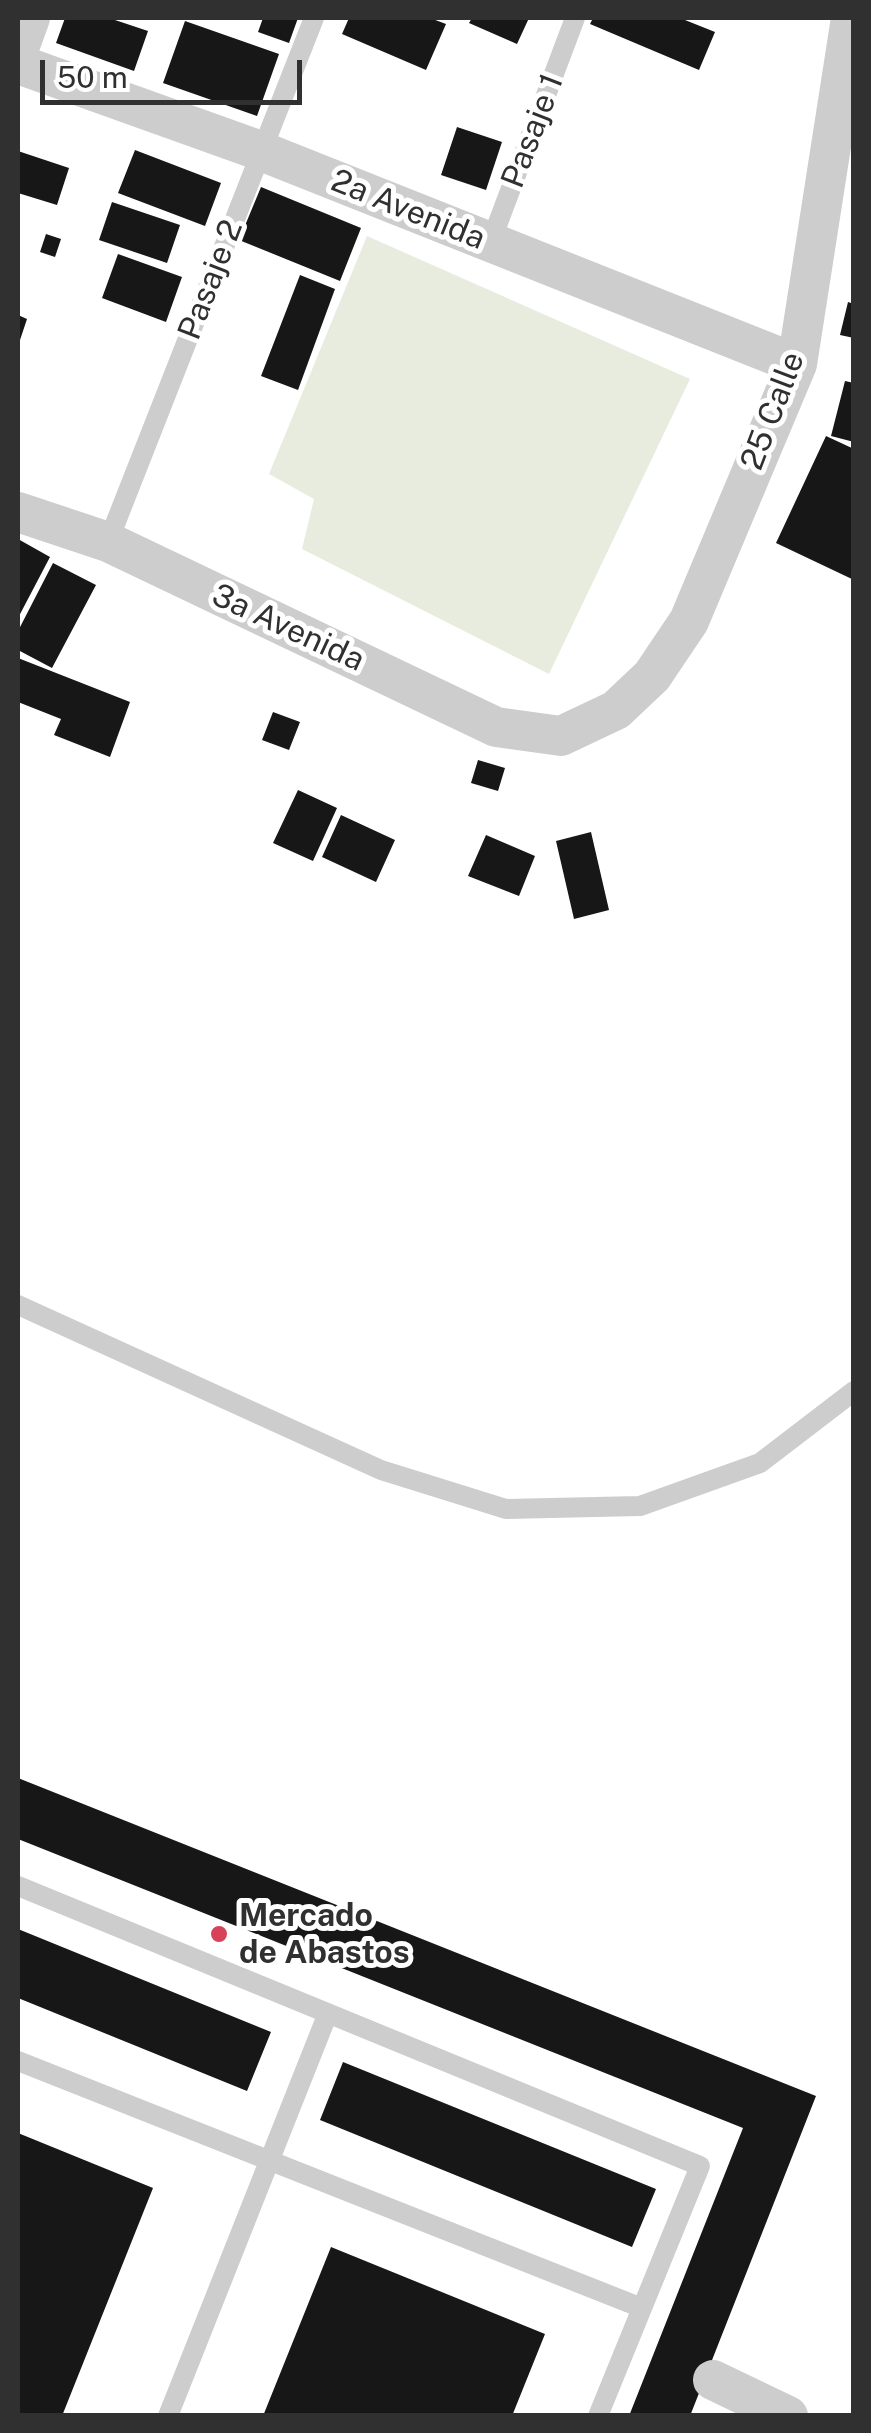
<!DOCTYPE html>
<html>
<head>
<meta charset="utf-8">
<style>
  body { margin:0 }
  #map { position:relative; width:871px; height:2433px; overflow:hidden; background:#fff; font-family:"Public Sans",sans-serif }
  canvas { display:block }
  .frame { position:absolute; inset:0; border:20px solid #303030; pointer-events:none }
  .scale { position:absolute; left:40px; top:60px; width:262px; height:45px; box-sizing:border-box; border:5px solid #303030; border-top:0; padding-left:12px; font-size:30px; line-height:35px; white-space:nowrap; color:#303030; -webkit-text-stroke:8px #fff; paint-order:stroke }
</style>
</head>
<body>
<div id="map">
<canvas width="871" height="2433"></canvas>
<div class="frame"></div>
<div class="scale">50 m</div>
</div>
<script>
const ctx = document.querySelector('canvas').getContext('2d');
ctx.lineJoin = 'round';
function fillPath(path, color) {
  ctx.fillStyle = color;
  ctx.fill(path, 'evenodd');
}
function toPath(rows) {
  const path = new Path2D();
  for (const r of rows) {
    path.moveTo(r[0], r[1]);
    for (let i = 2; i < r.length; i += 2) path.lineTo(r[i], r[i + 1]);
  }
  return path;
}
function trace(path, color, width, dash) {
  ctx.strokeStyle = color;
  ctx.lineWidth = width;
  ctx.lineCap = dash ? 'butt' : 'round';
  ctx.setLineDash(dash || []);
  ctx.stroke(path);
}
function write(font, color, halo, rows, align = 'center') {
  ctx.font = font + ' "Public Sans",sans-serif';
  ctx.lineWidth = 10;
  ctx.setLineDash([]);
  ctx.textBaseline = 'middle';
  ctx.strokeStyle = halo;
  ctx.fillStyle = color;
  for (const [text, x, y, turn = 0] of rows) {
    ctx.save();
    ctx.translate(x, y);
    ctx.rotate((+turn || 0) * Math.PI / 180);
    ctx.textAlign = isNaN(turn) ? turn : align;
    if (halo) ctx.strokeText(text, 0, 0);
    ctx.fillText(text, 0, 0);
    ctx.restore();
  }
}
fillPath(toPath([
  [367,236,690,379,549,674,302,549,314,499,269,474]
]), '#e7ecdf');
fillPath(toPath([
  [65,18,109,18,148,31,134,71,56,43],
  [263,18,298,18,289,43,258,32],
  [349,18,430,18,446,24,426,70,342,34],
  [472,18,529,18,517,44,469,23],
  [593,18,680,18,715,32,699,70,590,24],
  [185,21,279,54,257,116,163,83],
  [457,127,502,142,486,190,441,175],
  [135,150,221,183,205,226,118,193],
  [18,151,69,168,57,205,18,193],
  [261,187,361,228,340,281,239,240],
  [112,202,180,225,167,263,99,240],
  [46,234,61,239,55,257,40,252],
  [118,254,182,277,166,322,102,298],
  [300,275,335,289,298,390,261,376],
  [848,302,854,304,854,338,840,335],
  [18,315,27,319,18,346],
  [845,381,854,383,854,442,831,436],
  [826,436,854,449,854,580,776,543],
  [18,539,50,557,18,618],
  [53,563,96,585,52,668,18,650,18,631],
  [18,658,130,702,110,757,54,735,61,719,18,702],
  [273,712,300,722,289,750,262,740],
  [478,760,505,768,498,791,471,783],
  [298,790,337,808,313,861,273,843],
  [341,815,395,840,376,882,322,857],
  [591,832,609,910,574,919,556,841],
  [486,835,535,856,519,896,468,876],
  [18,1778,816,2096,690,2416,629,2416,743,2128,18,1839],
  [18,1929,271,2032,247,2091,18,1998],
  [343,2062,656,2189,632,2247,320,2120],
  [18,2133,153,2188,62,2416,18,2416],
  [331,2247,545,2334,512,2416,263,2416]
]), '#171717');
trace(toPath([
  [490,244,575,18],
  [108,542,314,18],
  [18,1305,381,1470,506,1509,640,1506,760,1463,854,1391],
  [18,1886,700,2166,598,2416],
  [18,2061,642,2308],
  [168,2416,328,2013]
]), '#cdcdcd', 20);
trace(toPath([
  [18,51,30,18],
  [18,64,261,151,797,364],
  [18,512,108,542,496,727,561,736,616,710,652,676,689,621,797,364,851,18],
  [713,2380,788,2416]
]), '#cdcdcd', 40);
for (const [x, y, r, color] of [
  [219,1934,10,"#d7415a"]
]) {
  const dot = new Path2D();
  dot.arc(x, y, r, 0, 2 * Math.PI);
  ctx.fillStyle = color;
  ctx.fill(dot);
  trace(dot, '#fff', 4);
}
write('32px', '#303030', '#fff', [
  ["Pasaje 1",533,131,-69],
  ["2a Avenida",408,210,22],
  ["Pasaje 2",211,280,-69],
  ["25 Calle",773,411,-69],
  ["3a Avenida",288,628,25]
]);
write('bold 32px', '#303030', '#fff', [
  ["Mercado",239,1916],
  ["de Abastos",239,1953]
], 'left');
</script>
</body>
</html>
